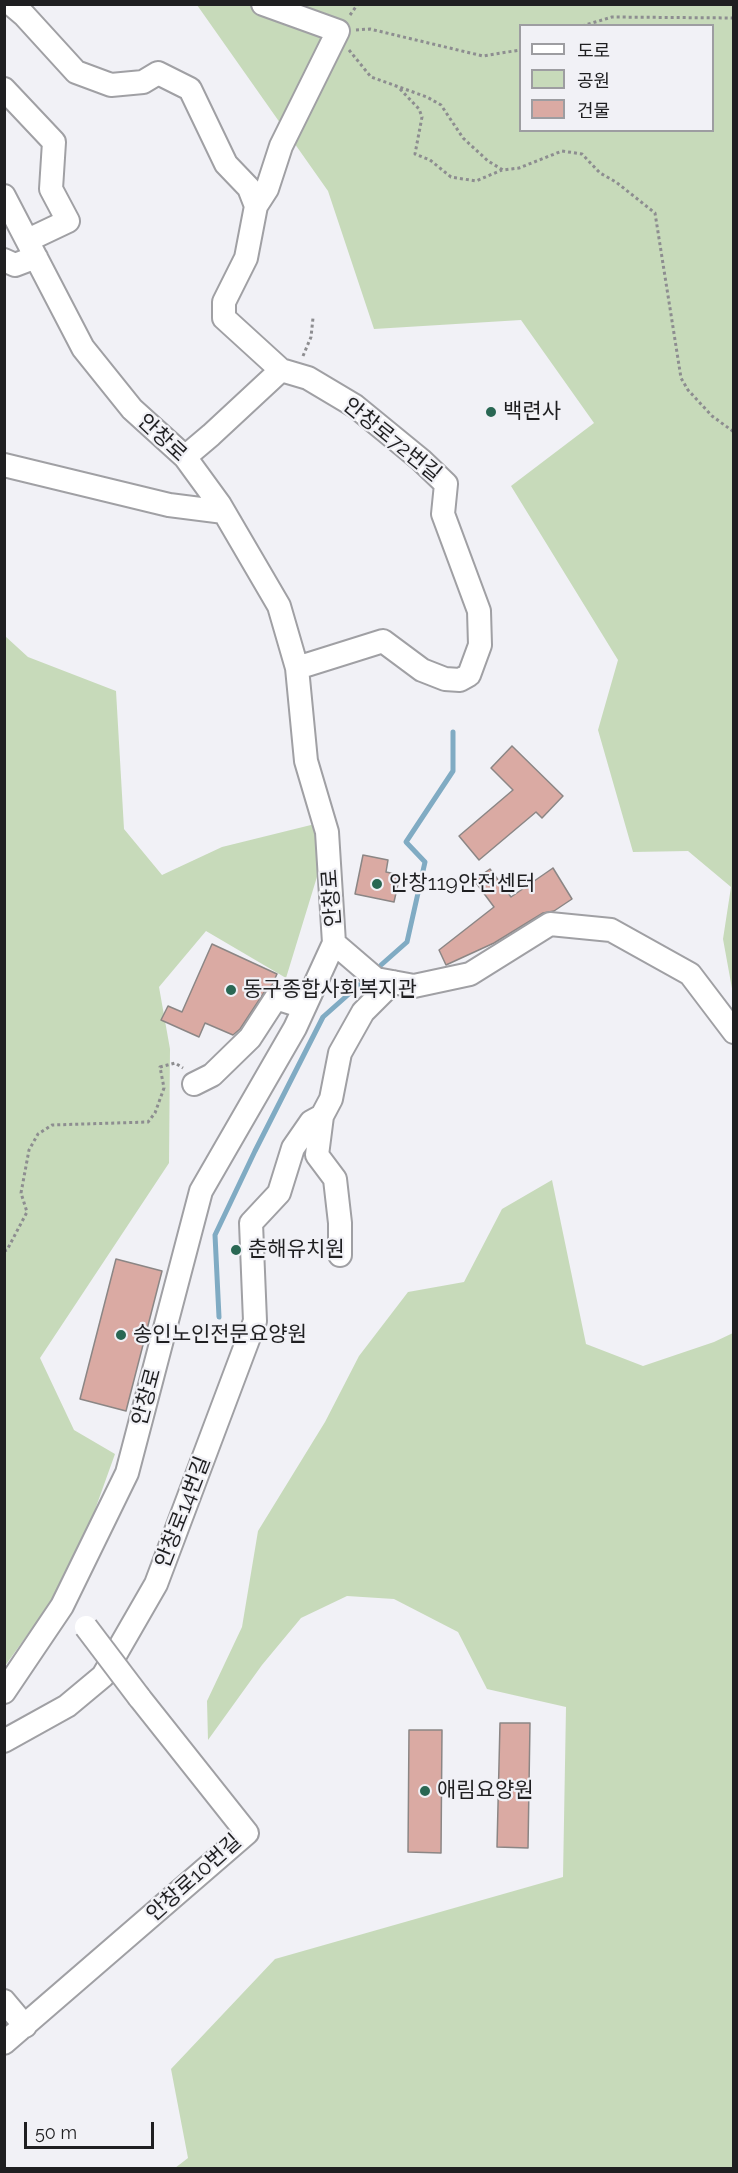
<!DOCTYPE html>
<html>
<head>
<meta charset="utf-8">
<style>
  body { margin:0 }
  #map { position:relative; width:738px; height:2173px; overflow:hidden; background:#f1f1f6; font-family:Raleway,"Noto Sans KR",sans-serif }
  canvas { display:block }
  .frame { position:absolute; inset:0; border:6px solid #1f1f21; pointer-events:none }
  .legend { position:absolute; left:519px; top:24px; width:195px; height:108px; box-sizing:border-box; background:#f1f1f6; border:2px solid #9d9da1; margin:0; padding:8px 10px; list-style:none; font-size:18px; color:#1f1f21 }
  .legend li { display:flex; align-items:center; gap:12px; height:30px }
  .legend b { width:30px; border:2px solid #9d9da1 }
  .scale { position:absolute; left:24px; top:2122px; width:130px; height:27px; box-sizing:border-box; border:3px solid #1f1f21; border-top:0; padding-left:8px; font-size:18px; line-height:21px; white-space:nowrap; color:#1f1f21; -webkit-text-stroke:4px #f1f1f6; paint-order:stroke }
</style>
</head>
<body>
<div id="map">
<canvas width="738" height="2173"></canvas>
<div class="frame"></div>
<ul class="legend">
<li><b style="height:8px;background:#fff"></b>도로</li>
<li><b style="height:16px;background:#c7daba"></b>공원</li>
<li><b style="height:16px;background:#daaaa3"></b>건물</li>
</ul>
<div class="scale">50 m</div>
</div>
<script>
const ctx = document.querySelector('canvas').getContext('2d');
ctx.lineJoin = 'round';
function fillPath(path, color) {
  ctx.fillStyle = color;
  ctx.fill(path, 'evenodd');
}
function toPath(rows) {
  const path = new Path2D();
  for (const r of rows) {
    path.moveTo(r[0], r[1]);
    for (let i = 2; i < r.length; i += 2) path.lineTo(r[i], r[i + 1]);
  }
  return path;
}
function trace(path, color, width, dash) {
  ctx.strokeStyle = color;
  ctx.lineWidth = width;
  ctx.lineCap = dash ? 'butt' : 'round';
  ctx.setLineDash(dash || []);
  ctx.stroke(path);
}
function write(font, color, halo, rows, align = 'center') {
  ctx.font = font + ' Raleway,"Noto Sans KR",sans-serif';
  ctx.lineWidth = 4.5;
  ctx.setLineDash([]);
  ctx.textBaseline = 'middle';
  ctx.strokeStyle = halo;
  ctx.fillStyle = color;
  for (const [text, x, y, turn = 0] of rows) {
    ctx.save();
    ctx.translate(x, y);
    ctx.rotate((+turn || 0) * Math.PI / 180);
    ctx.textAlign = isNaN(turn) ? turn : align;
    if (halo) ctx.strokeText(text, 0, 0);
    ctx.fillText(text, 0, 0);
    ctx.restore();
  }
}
fillPath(toPath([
  [197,5,733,5,733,994,723,939,731,887,688,851,633,852,598,730,618,660,511,486,594,423,521,320,374,329,328,191],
  [520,26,712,26,712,130,520,130],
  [5,636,28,657,116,691,124,829,162,875,222,847,315,824,320,867,286,978,206,931,159,987,170,1049,169,1163,40,1358,74,1430,115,1454,73,1571,5,1666],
  [552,1180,586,1344,643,1366,714,1342,733,1333,733,2168,175,2168,188,2158,171,2069,275,1959,563,1877,566,1707,487,1689,458,1632,394,1599,347,1596,301,1618,262,1665,208,1740,207,1701,242,1627,258,1531,325,1422,359,1356,408,1292,464,1282,502,1209]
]), '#c7daba');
trace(toPath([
  [381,965,407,942,425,862,406,842,453,771,453,732],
  [219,1317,215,1235,255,1151,323,1017,359,985]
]), '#80abc3', 5);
const building = toPath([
  [512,746,563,796,542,818,536,812,479,860,459,836,513,790,491,768,512,746],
  [363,855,388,860,386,872,400,875,394,902,355,894,363,855],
  [553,868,572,899,554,911,543,913,494,943,446,965,439,950,494,907,474,880,490,869,511,897,553,868],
  [212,944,277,974,272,985,265,991,240,1029,233,1035,205,1023,199,1037,161,1020,168,1006,182,1012,212,944],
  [116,1259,162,1271,126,1411,80,1399,116,1259],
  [500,1723,530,1723,528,1848,497,1847,500,1723],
  [409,1730,442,1730,441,1853,408,1852,409,1730]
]);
fillPath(building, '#daaaa3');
trace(building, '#8b8685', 1.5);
const minor = toPath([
  [11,4,24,15,76,72,111,85,143,82,158,73,190,89,226,164,249,188,256,206],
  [4,89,54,142,51,189,68,221,28,240],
  [4,196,83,348,132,409,185,457,220,505,279,606,297,668,306,761,327,832,334,943,295,1028,201,1191,127,1473,62,1606,4,1692],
  [4,260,15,265,36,257],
  [281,370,308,378,355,406,421,460,446,484,443,514,479,611,480,645,469,675,460,680,445,679,422,670,383,641,297,668],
  [185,457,211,435,281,370,224,318,224,302,246,258,256,206,267,189,281,146,338,31,263,4],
  [4,465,169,505,224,512],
  [334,943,376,979,414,986,470,974,550,924,611,930,690,974,734,1032],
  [194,1084,212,1075,250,1038,276,998,304,1007],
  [340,1255,340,1223,335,1179,317,1155,322,1116,331,1099,340,1053,363,1012,393,982],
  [4,1741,67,1706,103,1676,156,1584,255,1321,251,1223,279,1193,293,1148,311,1122,322,1116],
  [4,2001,25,2026],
  [4,2043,247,1833,139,1697]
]);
trace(minor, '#a0a0a4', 26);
trace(toPath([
  [350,15,358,4],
  [582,26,612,17,734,18],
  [356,30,370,29,483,56,520,50],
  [349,50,371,77,427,97,441,105,463,138,488,161,503,170,519,168,562,151,582,154,600,173,616,182,655,213,681,378,688,390,712,416,734,432],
  [400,89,419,109,422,117,415,154,430,160,451,177,476,181,502,170],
  [303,356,311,337,313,318],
  [4,1251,7,1250,27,1212,21,1193,29,1150,38,1134,52,1125,148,1122,155,1113,164,1088,160,1067,175,1063,183,1068]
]), '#8d8d90', 3, [3, 3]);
trace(minor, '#fff', 22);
const minorBridge = toPath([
  [86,1627,139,1697]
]);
trace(minorBridge, '#a0a0a4', 26, []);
trace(minorBridge, '#fff', 22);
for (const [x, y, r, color] of [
  [491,412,6,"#296753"],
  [377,884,6,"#296753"],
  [231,990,6,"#296753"],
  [236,1250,6,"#296753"],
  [121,1335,6,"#296753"],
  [425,1791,6,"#296753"]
]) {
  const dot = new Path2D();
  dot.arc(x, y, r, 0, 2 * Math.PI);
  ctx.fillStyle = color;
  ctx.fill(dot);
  trace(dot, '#f1f1f6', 2);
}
write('21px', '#1f1f21', '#f1f1f6', [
  ["백련사",503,412],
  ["안창119안전센터",389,884],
  ["동구종합사회복지관",243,990],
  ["춘해유치원",248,1250],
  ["송인노인전문요양원",133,1335],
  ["애림요양원",437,1791]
], 'left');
write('21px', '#1f1f21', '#f1f1f6', [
  ["안창로",162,438,43],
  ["안창로72번길",392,440,39],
  ["안창로",332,898,-94],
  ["안창로",147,1397,-75],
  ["안창로14번길",183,1512,-69],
  ["안창로10번길",194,1878,-42]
]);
</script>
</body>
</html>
